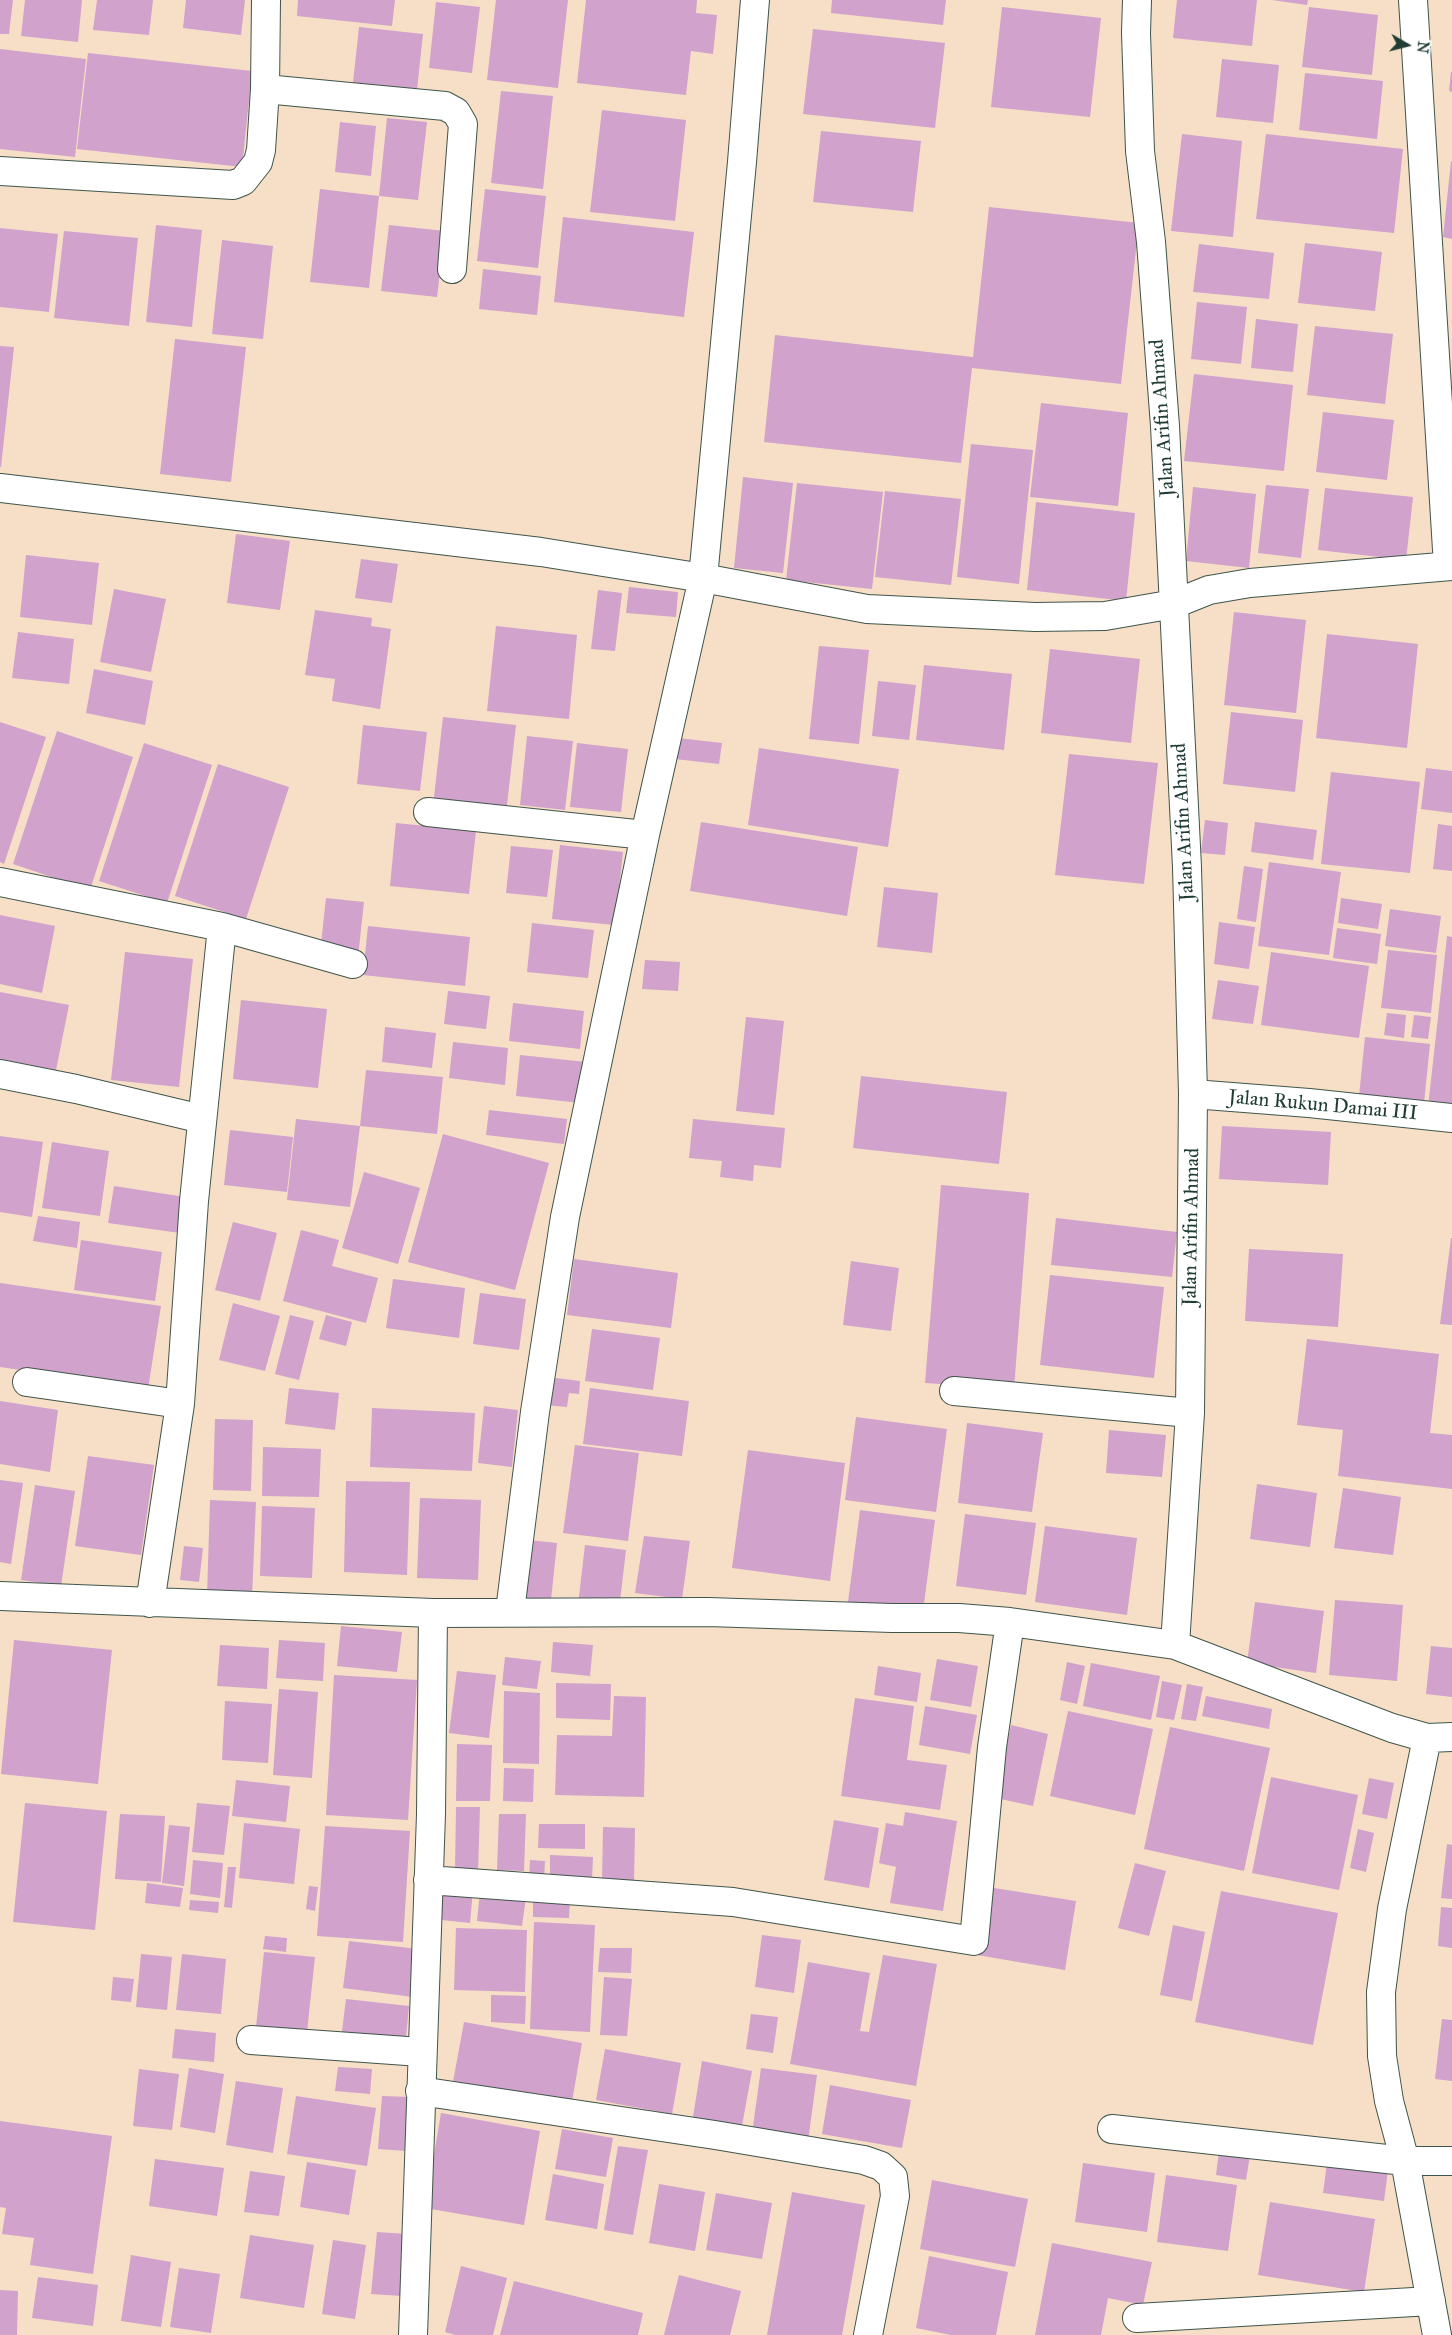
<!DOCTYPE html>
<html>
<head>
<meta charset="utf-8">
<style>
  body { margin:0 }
  #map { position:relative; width:1452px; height:2335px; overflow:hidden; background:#f6dfc6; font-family:"IM FELL Great Primer",serif }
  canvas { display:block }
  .north { position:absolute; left:1382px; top:20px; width:50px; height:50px; -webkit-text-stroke:4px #fff; paint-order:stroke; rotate:98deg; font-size:14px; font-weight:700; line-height:20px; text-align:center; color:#1f3d34 }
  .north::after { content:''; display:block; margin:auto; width:18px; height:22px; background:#1f3d34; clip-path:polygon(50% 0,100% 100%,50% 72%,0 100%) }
</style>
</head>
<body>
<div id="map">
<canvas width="1452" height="2335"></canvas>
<div class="north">N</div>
</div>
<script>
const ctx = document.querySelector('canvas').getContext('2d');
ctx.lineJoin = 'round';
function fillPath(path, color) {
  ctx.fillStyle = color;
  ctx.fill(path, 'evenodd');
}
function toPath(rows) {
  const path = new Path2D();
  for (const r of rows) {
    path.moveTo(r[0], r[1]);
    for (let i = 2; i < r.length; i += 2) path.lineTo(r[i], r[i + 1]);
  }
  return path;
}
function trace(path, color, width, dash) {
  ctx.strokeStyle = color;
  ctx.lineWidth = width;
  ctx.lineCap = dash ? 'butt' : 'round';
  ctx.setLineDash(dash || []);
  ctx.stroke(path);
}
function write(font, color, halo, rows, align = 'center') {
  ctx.font = font + ' "IM FELL Great Primer",serif';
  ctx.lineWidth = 4;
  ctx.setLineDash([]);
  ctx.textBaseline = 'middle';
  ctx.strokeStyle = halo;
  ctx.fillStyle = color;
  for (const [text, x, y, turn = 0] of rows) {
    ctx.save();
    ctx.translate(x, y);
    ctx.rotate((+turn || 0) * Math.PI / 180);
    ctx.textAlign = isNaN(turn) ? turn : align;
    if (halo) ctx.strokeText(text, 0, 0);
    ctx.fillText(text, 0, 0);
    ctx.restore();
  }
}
fillPath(toPath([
  [0,0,13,0,9,34,0,34],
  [25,0,82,0,78,42,21,36],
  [97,0,153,0,149,35,93,30],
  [186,0,245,0,241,35,183,28],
  [298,0,395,0,392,26,297,16],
  [496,0,568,0,558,88,487,80],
  [586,0,697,0,696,13,717,15,713,54,691,51,686,95,577,83],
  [832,0,946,0,943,25,831,13],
  [1177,0,1257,0,1252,46,1173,38],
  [1272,0,1308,0,1307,5],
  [436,2,480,7,472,73,429,68],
  [1002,7,1101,18,1090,117,991,107],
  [1309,7,1378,15,1372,75,1302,67],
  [359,27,423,34,416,99,352,92],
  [813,29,945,43,935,128,803,114],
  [0,49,86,59,75,157,0,149],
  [88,53,252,71,242,167,77,149],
  [1222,59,1279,65,1273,123,1216,117],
  [1451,72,1452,72,1452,92,1449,91],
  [1305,73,1383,81,1377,139,1299,130],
  [501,91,553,96,543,189,491,183],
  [602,110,686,120,675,221,590,212],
  [387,118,427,122,418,200,379,196,369,288,310,282,320,189,379,196],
  [340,122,376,126,371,176,335,172],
  [821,131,921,141,913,212,813,202],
  [1182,134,1242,141,1233,237,1171,231],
  [1266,134,1403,149,1394,233,1256,219],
  [1451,161,1452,162,1452,239,1443,237],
  [485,189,546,196,538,268,477,261],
  [989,207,1139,223,1121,384,972,368,961,463,764,442,775,335,973,357],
  [563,217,694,232,684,317,554,302],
  [156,225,202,230,192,327,146,322],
  [389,225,445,231,437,297,381,291],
  [0,228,58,234,49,312,0,307],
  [64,231,138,238,129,326,54,318],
  [222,240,273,246,263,339,212,334],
  [1305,243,1382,252,1375,311,1298,303],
  [1199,244,1274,253,1269,299,1193,292],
  [483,269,541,276,537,315,479,309],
  [1197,302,1247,307,1241,364,1191,359],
  [1256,319,1298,324,1293,372,1251,368],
  [1315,326,1393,334,1385,404,1307,395],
  [175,339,246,347,231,482,160,474],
  [0,346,14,347,1,467,0,467],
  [1194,374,1293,385,1284,471,1184,461],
  [1041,403,1128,413,1118,506,1030,497],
  [1323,412,1394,420,1387,480,1316,472],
  [971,444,1033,450,1019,584,957,577],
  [743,477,793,483,783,573,734,568],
  [797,483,883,492,872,589,786,580],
  [1266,485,1309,489,1301,558,1258,553],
  [1193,487,1256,494,1249,568,1186,561],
  [1325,488,1413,497,1406,560,1318,550],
  [885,491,961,499,951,585,875,577],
  [1036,502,1135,513,1126,601,1027,590],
  [236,534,290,541,280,610,227,603],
  [26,555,99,563,92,625,20,617],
  [361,559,398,564,392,603,355,598],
  [629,587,678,592,676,617,626,613],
  [114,589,166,599,151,672,100,662],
  [598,590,622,593,615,651,591,649],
  [315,610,372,618,371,626,391,629,380,709,332,701,335,679,305,675],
  [1234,612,1306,620,1296,713,1224,705],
  [496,626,577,635,569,719,487,711],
  [18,632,74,639,69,684,12,678],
  [1327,634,1418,644,1407,748,1316,738],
  [819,646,869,650,859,744,809,739],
  [1050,649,1140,659,1131,743,1041,733],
  [924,665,1012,674,1004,750,916,740],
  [94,669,153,681,145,725,86,713],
  [878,681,916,685,909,740,872,736],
  [1231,712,1303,720,1295,792,1223,784],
  [443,717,516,725,506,814,433,806],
  [0,722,46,737,4,864,0,862],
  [363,725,427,732,420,791,357,784],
  [57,731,133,757,90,890,13,864],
  [527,736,573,741,565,810,520,805],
  [678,738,722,743,719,764,675,759],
  [144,743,212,765,167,903,99,881],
  [577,743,628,749,621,812,570,807],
  [759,748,899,769,888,847,748,825],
  [1069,754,1158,763,1144,884,1055,875],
  [218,764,289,787,246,919,175,896],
  [1426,768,1452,771,1452,813,1421,809],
  [1331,772,1420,782,1410,873,1321,864],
  [1205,820,1228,823,1225,855,1201,853],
  [701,822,858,847,847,916,690,891],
  [1255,822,1317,830,1313,860,1251,852],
  [396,823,476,831,469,894,390,886],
  [1438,824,1452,826,1452,871,1433,869],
  [560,845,623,852,615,925,552,919],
  [511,846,553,850,547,897,506,893],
  [1269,862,1341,872,1329,955,1258,946],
  [1244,866,1263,869,1256,922,1237,919],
  [884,887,938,893,932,953,877,947],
  [326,898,364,902,358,957,320,953],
  [1341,898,1382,904,1378,929,1338,923],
  [1390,909,1441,916,1436,953,1385,946],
  [0,915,55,926,42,993,0,984],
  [1219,922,1255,927,1249,969,1214,964],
  [532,923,594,930,588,978,527,972],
  [368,926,470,937,465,986,363,975],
  [1337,928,1381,934,1377,964,1333,958],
  [1447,936,1452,937,1452,1110,1428,1107],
  [1388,950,1437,955,1431,1013,1381,1008],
  [125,952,193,959,179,1087,111,1080],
  [1271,952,1369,966,1359,1038,1261,1025],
  [645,960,680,962,678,991,642,989],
  [1218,980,1259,986,1253,1024,1212,1019],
  [448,991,490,996,486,1029,444,1024],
  [0,992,69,1005,56,1070,0,1059],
  [241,1000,327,1009,318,1088,233,1079],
  [513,1003,584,1011,580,1049,509,1041],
  [1387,1013,1406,1015,1404,1038,1384,1035],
  [1414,1015,1431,1017,1428,1039,1411,1037],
  [746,1017,784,1021,774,1115,736,1111],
  [385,1027,436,1033,432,1068,382,1062],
  [1365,1037,1430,1044,1424,1103,1359,1096],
  [453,1042,508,1048,505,1085,449,1078],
  [520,1055,586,1062,581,1103,516,1096],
  [366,1070,443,1077,437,1134,360,1126],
  [861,1076,1007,1092,999,1164,853,1148],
  [489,1110,567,1119,564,1144,486,1135],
  [296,1119,360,1126,350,1207,287,1200],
  [693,1119,785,1128,781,1168,754,1165,753,1181,720,1177,722,1161,689,1158],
  [1222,1126,1331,1132,1328,1185,1219,1179],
  [230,1130,293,1137,287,1192,224,1185],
  [443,1134,549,1163,515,1290,408,1262],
  [0,1136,43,1142,32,1217,0,1212],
  [52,1142,109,1151,100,1216,42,1208],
  [364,1172,420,1188,398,1264,342,1248],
  [941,1185,1029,1193,1014,1389,925,1383],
  [114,1186,185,1197,180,1233,108,1223],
  [38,1216,80,1222,77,1248,33,1241],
  [1056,1218,1177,1232,1172,1277,1051,1265],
  [233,1222,277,1233,260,1301,215,1290],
  [301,1230,339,1240,332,1266,378,1278,366,1323,283,1301],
  [1451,1238,1452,1238,1452,1325,1440,1324],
  [81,1240,162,1252,155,1301,74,1290],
  [1249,1249,1343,1254,1338,1327,1245,1321],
  [574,1259,678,1273,671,1328,567,1315],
  [851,1261,899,1268,891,1331,843,1325],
  [1050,1275,1164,1287,1154,1378,1040,1365],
  [393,1279,465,1288,459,1338,386,1328],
  [0,1283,161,1306,148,1389,0,1367],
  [480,1293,526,1299,519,1350,473,1344],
  [233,1303,280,1316,265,1371,219,1360],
  [290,1315,314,1321,299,1380,275,1374],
  [326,1315,352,1322,346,1346,319,1339],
  [592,1329,660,1338,653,1390,585,1381],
  [1307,1339,1439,1354,1430,1433,1452,1435,1452,1489,1338,1476,1343,1430,1297,1425],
  [548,1377,580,1381,579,1394,569,1393,567,1407,544,1405],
  [289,1388,339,1393,335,1430,285,1424],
  [590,1388,689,1401,682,1456,583,1444],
  [0,1401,58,1410,50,1472,0,1464],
  [484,1406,518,1410,512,1467,478,1463],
  [372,1408,475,1413,472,1471,370,1467],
  [856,1417,947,1429,936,1512,845,1500],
  [215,1419,253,1420,251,1491,213,1490],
  [967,1423,1043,1433,1032,1512,958,1503],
  [1109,1430,1166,1435,1162,1477,1106,1473],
  [575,1445,639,1453,628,1541,563,1533],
  [263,1447,321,1449,319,1497,262,1496],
  [748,1450,845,1463,830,1581,732,1568],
  [88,1456,154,1465,141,1555,75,1546],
  [0,1480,23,1483,11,1564,0,1562],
  [346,1481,410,1482,407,1575,344,1572],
  [1257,1484,1317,1493,1310,1547,1250,1539],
  [35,1485,75,1491,61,1586,21,1580],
  [1343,1488,1401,1497,1393,1555,1334,1548],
  [420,1498,481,1500,478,1580,417,1578],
  [210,1500,256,1502,252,1598,207,1596],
  [262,1506,315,1508,312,1578,260,1576],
  [860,1510,935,1520,923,1611,848,1602],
  [965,1514,1036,1523,1026,1595,956,1586],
  [1045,1526,1137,1538,1127,1615,1035,1602],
  [644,1536,690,1541,682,1599,635,1593],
  [528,1540,557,1543,551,1600,521,1597],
  [585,1545,626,1550,619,1610,578,1605],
  [184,1546,203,1548,199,1582,180,1580],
  [1335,1600,1403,1605,1397,1681,1329,1675],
  [1255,1602,1324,1611,1316,1673,1247,1663],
  [341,1626,402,1632,397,1672,337,1666],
  [14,1640,112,1650,98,1784,1,1774],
  [279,1640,325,1643,323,1681,276,1678],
  [553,1642,593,1645,590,1676,551,1672],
  [220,1645,269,1648,267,1689,217,1686],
  [1431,1646,1452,1648,1452,1697,1426,1694],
  [505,1657,541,1661,537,1689,502,1685],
  [937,1659,978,1666,971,1707,930,1700],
  [1067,1662,1085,1666,1077,1704,1060,1700],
  [1091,1663,1160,1676,1151,1720,1083,1706],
  [878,1666,921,1673,917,1702,874,1695],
  [457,1671,496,1675,489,1738,449,1733],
  [334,1675,417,1680,408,1820,326,1815],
  [1162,1681,1182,1685,1174,1720,1156,1717],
  [556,1683,611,1684,610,1720,556,1718],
  [1187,1684,1203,1687,1196,1721,1181,1719],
  [279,1689,318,1692,312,1778,273,1775],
  [504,1691,540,1693,539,1764,503,1763],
  [614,1696,646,1697,644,1797,555,1795,557,1735,612,1736],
  [1206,1696,1272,1709,1269,1729,1202,1716],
  [855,1698,914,1706,907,1760,947,1765,940,1810,841,1796],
  [225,1701,272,1704,268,1763,222,1760],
  [925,1706,977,1715,970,1754,919,1745],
  [1068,1711,1153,1729,1135,1815,1050,1796],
  [1011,1725,1048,1734,1033,1806,996,1798],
  [1170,1727,1270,1748,1244,1871,1144,1849],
  [457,1744,492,1745,490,1801,456,1801],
  [504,1768,534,1769,533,1802,503,1801],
  [1271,1777,1358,1795,1339,1890,1252,1873],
  [1369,1778,1394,1783,1387,1819,1362,1814],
  [236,1780,290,1786,286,1822,232,1816],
  [25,1803,107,1811,95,1930,13,1922],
  [197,1803,230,1806,224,1855,192,1852],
  [456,1807,480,1807,478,1873,455,1872],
  [905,1812,957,1821,943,1911,890,1903,896,1867,879,1863,886,1823,903,1826],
  [120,1814,165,1816,161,1882,115,1879],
  [499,1814,526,1814,524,1871,497,1870],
  [834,1820,879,1828,869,1888,824,1880],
  [244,1823,300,1829,294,1884,239,1878],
  [539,1824,585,1824,585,1849,538,1848],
  [169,1825,190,1827,184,1886,162,1883],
  [325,1826,410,1831,403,1942,317,1936],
  [603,1827,635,1828,634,1884,602,1883],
  [1358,1829,1374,1833,1366,1872,1350,1868],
  [1447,1844,1452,1845,1452,1899,1441,1898],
  [550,1855,593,1857,592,1879,550,1878],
  [193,1860,223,1863,220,1898,190,1894],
  [530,1860,545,1861,544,1880,529,1879],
  [1135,1863,1166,1871,1149,1936,1118,1928],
  [228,1867,236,1867,232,1908,224,1907],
  [147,1883,183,1888,180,1907,145,1903],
  [309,1886,318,1887,315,1911,306,1909],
  [436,1887,473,1890,470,1923,432,1919],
  [988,1887,1076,1901,1065,1970,977,1955],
  [1221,1891,1338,1913,1313,2045,1195,2022],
  [480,1892,526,1897,522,1926,477,1921],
  [533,1899,570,1900,569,1918,533,1917],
  [190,1900,219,1902,218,1913,189,1910],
  [1441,1907,1452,1908,1452,1948,1438,1946],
  [534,1922,595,1925,590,2032,530,2029],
  [1173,1925,1205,1932,1192,2001,1160,1995],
  [456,1928,527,1930,525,1992,454,1990],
  [762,1935,801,1940,794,1993,755,1987],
  [265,1936,287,1938,286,1952,263,1949],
  [349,1941,418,1949,413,1997,343,1988],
  [600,1948,632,1948,631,1973,598,1972],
  [264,1952,315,1957,307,2032,256,2027],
  [141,1954,172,1957,167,2010,136,2007],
  [182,1954,226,1959,221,2014,176,2010],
  [883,1955,937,1964,916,2086,790,2064,808,1962,870,1973,860,2031,869,2032],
  [113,1977,134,1979,131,2002,111,2000],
  [604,1977,632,1979,627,2036,600,2035],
  [491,1995,526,1996,525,2024,491,2022],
  [346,1999,409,2006,405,2047,341,2039],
  [751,2014,778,2017,773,2053,746,2049],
  [1442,2019,1452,2020,1452,2081,1435,2079],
  [464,2022,582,2043,572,2102,453,2082],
  [175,2029,216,2033,214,2062,172,2058],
  [605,2049,681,2063,672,2114,596,2100],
  [702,2061,752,2071,741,2131,692,2123],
  [338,2067,372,2069,370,2094,335,2091],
  [189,2068,224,2074,215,2133,180,2127],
  [761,2068,817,2075,808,2141,752,2134],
  [139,2069,179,2074,172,2130,133,2126],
  [236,2081,283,2088,273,2153,226,2145],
  [830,2085,911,2100,902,2148,822,2134],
  [296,2096,376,2108,367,2166,287,2154],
  [382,2096,411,2097,407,2151,378,2149],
  [441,2113,540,2131,524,2225,425,2208],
  [0,2121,112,2136,93,2274,30,2265,34,2238,2,2234,6,2208,0,2207],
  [562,2129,613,2138,606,2177,555,2169],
  [618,2146,648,2150,633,2235,604,2230],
  [1219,2151,1250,2155,1246,2180,1216,2175],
  [155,2159,224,2168,217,2216,149,2206],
  [307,2162,356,2170,349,2215,300,2207],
  [1083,2163,1155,2173,1147,2232,1075,2222],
  [1327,2163,1388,2171,1384,2201,1323,2193],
  [250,2171,285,2176,279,2216,244,2212],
  [553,2174,604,2184,597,2229,545,2220],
  [1166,2175,1237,2185,1228,2251,1157,2242],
  [932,2180,1028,2199,1015,2267,920,2249],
  [659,2184,705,2192,695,2251,649,2243],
  [792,2192,865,2205,842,2335,767,2335],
  [716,2193,772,2203,762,2259,706,2250],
  [1270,2202,1375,2219,1364,2292,1258,2275],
  [377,2232,407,2234,402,2296,371,2294],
  [250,2235,314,2245,304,2308,240,2298],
  [333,2240,366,2245,355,2319,322,2314],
  [1052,2243,1152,2262,1143,2305,1108,2298,1101,2335,1035,2335],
  [131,2255,171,2262,161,2327,121,2321],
  [929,2256,1008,2272,996,2335,951,2335,916,2328],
  [461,2266,507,2278,493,2335,455,2335,445,2332],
  [179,2268,220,2274,211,2333,170,2327],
  [679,2275,741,2291,730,2335,664,2335],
  [38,2277,98,2285,93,2326,32,2318],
  [514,2281,643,2313,638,2335,500,2335],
  [0,2290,18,2291,17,2335,0,2335]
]), '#d0a2cc');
const minor = toPath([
  [1137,0,1136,33,1140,151,1151,242,1165,426,1187,867,1193,1094,1190,1413,1175,1645],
  [1413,0,1448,566],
  [265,89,445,106,456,112,463,124,452,269],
  [0,171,233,185,243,181,258,162,261,150,265,89,266,0],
  [0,488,541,552,703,578,867,609,1035,617,1105,616,1174,604,1209,590,1250,583,1452,566],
  [428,812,645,835],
  [0,882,222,927,194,1201,180,1404,150,1603],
  [222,927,353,964],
  [0,1074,76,1089,202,1119],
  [1193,1094,1309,1103,1452,1118],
  [27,1382,180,1404],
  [954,1391,1190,1413],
  [0,1596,433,1613,708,1612,892,1618,959,1618,1010,1622,1175,1645,1392,1728,1427,1738,1392,1909,1381,1992,1382,2056,1389,2101,1405,2161,1437,2335],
  [510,1611,535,1412,565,1217,645,835,703,578,742,162,755,0],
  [1427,1738,1452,1737],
  [428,1880,733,1902,974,1941,992,1747,1010,1622],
  [251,2040,421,2052],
  [420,2091,715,2135,864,2160,881,2166,893,2177,895,2196,868,2335],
  [1112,2129,1405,2161,1452,2161],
  [1137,2318,1431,2301],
  [413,2335,431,1814,433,1613]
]);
trace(minor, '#3f554a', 30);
trace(minor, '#fff', 28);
write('20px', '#1f3d34', '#fff', [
  ["Jalan Arifin Ahmad",1163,418,-94],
  ["Jalan Arifin Ahmad",1184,822,-93],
  ["Jalan Rukun Damai III",1323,1106,5],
  ["Jalan Arifin Ahmad",1192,1227,-89]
]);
</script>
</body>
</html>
